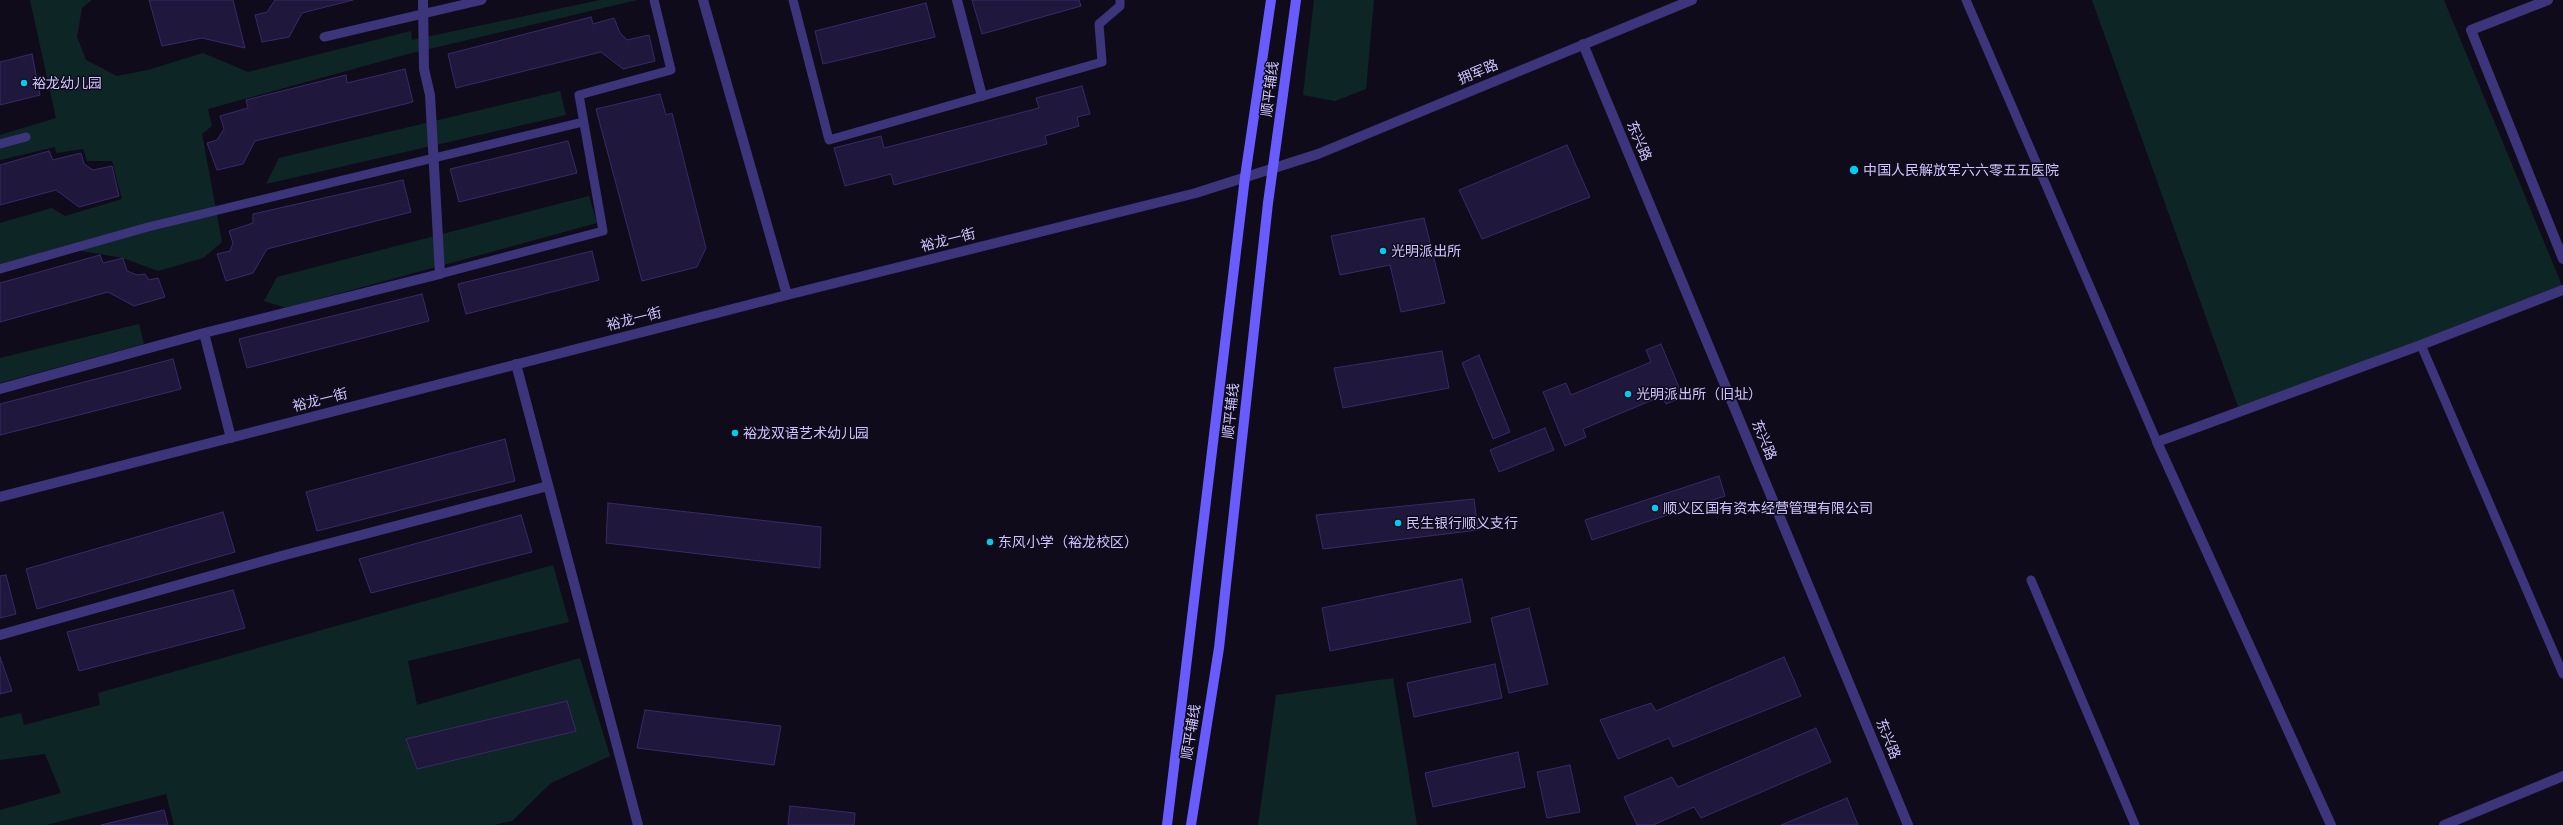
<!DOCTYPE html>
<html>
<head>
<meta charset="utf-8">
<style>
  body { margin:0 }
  canvas { display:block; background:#0f0b1b }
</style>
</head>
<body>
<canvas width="2563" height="825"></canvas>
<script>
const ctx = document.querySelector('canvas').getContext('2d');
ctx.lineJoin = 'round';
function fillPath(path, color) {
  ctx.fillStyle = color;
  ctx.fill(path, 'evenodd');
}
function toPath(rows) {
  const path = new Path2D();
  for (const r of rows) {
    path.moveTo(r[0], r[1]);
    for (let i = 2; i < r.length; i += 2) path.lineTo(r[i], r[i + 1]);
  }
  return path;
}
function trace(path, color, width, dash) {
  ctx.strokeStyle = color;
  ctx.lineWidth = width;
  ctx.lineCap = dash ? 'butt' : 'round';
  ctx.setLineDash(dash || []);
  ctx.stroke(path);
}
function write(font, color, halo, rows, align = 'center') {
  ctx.font = font + ' Lato,"Noto Sans SC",sans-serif';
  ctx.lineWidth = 3;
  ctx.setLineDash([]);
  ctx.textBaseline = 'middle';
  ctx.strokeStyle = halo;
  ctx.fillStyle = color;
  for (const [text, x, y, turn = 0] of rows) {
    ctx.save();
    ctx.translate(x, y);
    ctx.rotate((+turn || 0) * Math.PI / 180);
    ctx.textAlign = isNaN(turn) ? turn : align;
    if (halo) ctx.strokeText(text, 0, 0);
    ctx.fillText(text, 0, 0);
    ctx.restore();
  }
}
fillPath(toPath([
  [30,0,92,0,82,8,77,37,86,60,117,76,148,70,203,53,248,72,411,31,412,40,600,0,637,0,408,54,208,109,212,126,202,134,222,242,203,258,158,271,123,258,69,249,0,266,0,223,52,208,65,216,122,199,112,161,87,161,83,149,56,153,55,147,0,160,0,135,56,118],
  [1314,0,1374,0,1366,89,1335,101,1303,95],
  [2092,0,2444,0,2563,288,2240,412],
  [560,91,566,115,266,184,279,158],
  [589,196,597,223,286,308,264,301,277,277],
  [139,324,144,344,0,383,0,358],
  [553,565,569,622,408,661,417,705,580,658,610,756,551,783,512,821,494,825,174,825,166,794,46,825,0,825,0,810,61,793,45,754,0,760,0,718,21,713,24,725,100,705,98,693],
  [1393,678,1417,825,1258,825,1276,695]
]), '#0e2525');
const building = toPath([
  [149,0,233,0,245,48,202,38,162,46,149,0],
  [275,0,353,0,302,13,289,37,262,42,255,15,267,12,275,0],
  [972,0,1079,0,1081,6,982,34,972,0],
  [926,3,935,37,823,64,815,31,926,3],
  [591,17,593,24,614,18,620,33,627,40,649,35,655,61,623,69,601,52,456,88,448,54,591,17],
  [32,54,40,95,0,105,0,62,32,54],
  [405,69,413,102,255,141,243,164,217,170,207,143,217,140,224,129,220,116,248,108,246,100,346,75,347,83,405,69],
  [1082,86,1090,114,1077,117,1079,126,1045,136,1047,144,894,185,891,174,845,186,834,148,881,136,884,148,1039,108,1036,98,1082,86],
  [660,94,666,115,672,113,706,248,697,267,642,281,596,109,660,94],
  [568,141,577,173,459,202,450,169,568,141],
  [1567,145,1590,197,1482,239,1459,190,1567,145],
  [49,151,53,160,81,153,84,164,93,170,112,166,119,196,79,207,56,190,0,205,0,165,49,151],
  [403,180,411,212,267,249,253,273,226,281,217,254,230,251,233,243,229,231,253,223,253,214,403,180],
  [1424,218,1445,303,1401,312,1390,265,1340,275,1331,236,1424,218],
  [592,251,599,280,466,314,458,284,592,251],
  [100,255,103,263,123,258,127,271,137,275,145,274,149,280,158,278,165,297,134,306,108,292,0,322,0,283,100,255],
  [422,294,429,321,247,368,239,339,422,294],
  [1661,344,1683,397,1666,404,1662,396,1583,429,1586,437,1565,446,1543,392,1566,383,1571,395,1651,362,1646,350,1661,344],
  [1442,351,1449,388,1343,408,1334,368,1442,351],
  [1479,355,1510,432,1493,439,1462,363,1479,355],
  [173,359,181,389,0,435,0,404,173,359],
  [1545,428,1554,450,1499,472,1490,450,1545,428],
  [505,439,515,481,317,531,306,492,505,439],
  [1719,476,1725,496,1592,540,1585,520,1719,476],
  [1474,499,1478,530,1323,549,1316,515,1474,499],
  [608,503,821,527,820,568,606,543,608,503],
  [223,512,235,552,37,609,26,569,223,512],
  [521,515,532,552,371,593,359,559,521,515],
  [6,575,16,614,0,618,0,576,6,575],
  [1462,579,1471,622,1330,651,1322,608,1462,579],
  [233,590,245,628,79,671,67,632,233,590],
  [1529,608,1548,684,1509,693,1491,618,1529,608],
  [0,657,12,691,0,694,0,657],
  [1784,657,1801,696,1673,747,1669,738,1618,759,1600,720,1651,703,1656,711,1784,657],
  [1495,664,1502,698,1414,717,1407,683,1495,664],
  [567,701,576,731,417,769,406,739,567,701],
  [645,710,781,726,774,765,637,748,645,710],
  [1816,728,1831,762,1701,818,1694,807,1653,825,1637,825,1624,797,1672,777,1678,787,1816,728],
  [1518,752,1525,787,1433,807,1425,773,1518,752],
  [1570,765,1580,812,1547,818,1537,772,1570,765],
  [1847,798,1858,825,1781,825,1847,798],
  [790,806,855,813,854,825,788,825,790,806],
  [164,810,168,825,101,825,164,810]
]);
fillPath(building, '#20173c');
trace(building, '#392968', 1);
trace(toPath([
  [793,0,829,140,1102,62,1099,24,1120,6,1120,0],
  [1966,0,2157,442],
  [324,37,482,0],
  [0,144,26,137],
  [0,269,148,227,583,122],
  [440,274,603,231,579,95,671,70,654,0],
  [2421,345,2563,674],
  [2031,580,2135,825]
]), '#3c357b', 9);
trace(toPath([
  [957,0,982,96],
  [2548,0,2471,30,2563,259],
  [516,364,638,825],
  [0,389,204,333],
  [231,438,204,333,440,274,430,95,424,69,423,0],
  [0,635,285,555,548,486],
  [2331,825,2157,442,2421,345,2563,290],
  [2444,825,2563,776]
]), '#3c357b', 10);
trace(toPath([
  [703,0,787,295],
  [1583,44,1908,825],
  [0,497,787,295,1196,193,1318,154,1692,0]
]), '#3c357b', 10);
trace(toPath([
  [1167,825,1245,177,1271,0],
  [1191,825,1219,648,1268,203,1296,0]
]), '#685cff', 10);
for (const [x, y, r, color] of [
  [24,83,4,"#00ccf0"],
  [1854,170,5,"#00ccf0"],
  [1383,251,4,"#00ccf0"],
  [1628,394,4,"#00ccf0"],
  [735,433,4,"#00ccf0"],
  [1655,508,4,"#00ccf0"],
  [1398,523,4,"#00ccf0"],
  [990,542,4,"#00ccf0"]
]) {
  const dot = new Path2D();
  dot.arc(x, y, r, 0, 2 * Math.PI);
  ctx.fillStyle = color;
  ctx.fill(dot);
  trace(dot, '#0f0b1b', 1.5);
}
write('14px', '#cfc5ff', '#0f0b1b', [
  ["拥军路",1478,72,-23],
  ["顺平辅线",1270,89,-83],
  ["东兴路",1639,141,67],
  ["裕龙一街",948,240,-14],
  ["裕龙一街",634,319,-14],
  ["裕龙一街",320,400,-14],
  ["顺平辅线",1231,411,-84],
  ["东兴路",1764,440,67],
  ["顺平辅线",1191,732,-81],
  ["东兴路",1888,739,68]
]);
write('14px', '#cfc5ff', '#0f0b1b', [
  ["裕龙幼儿园",32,83],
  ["中国人民解放军六六零五五医院",1863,170],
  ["光明派出所",1391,251],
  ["光明派出所（旧址）",1636,394],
  ["裕龙双语艺术幼儿园",743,433],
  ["顺义区国有资本经营管理有限公司",1663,508],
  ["民生银行顺义支行",1406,523],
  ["东风小学（裕龙校区）",998,542]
], 'left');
</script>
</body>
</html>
